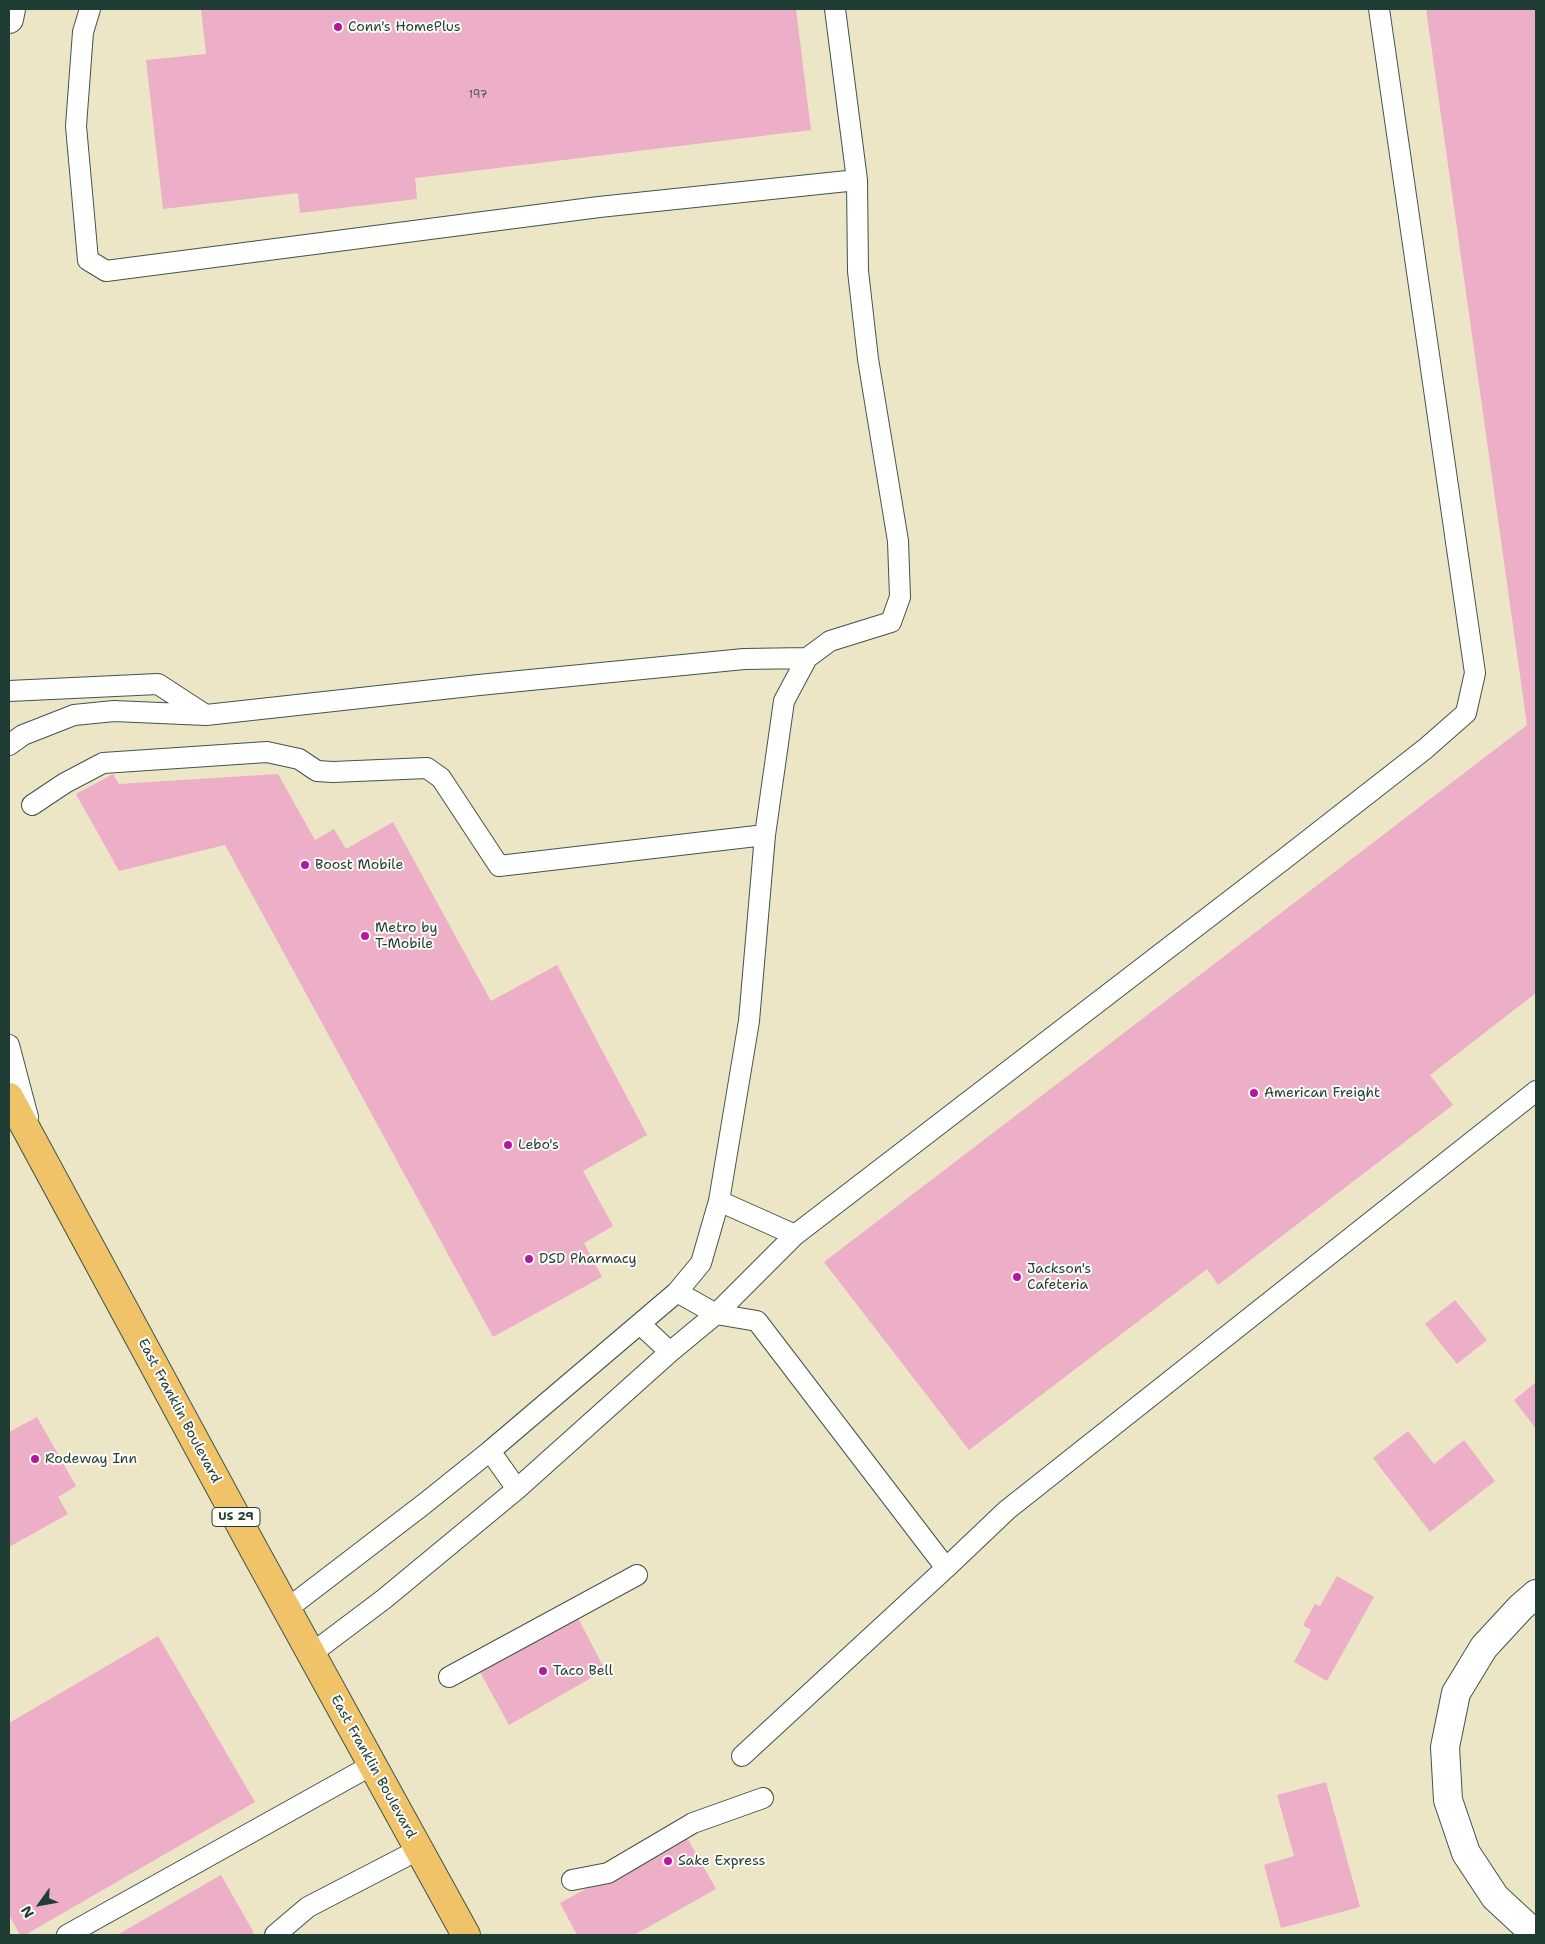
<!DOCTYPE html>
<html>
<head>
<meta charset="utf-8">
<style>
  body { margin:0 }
  #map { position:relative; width:1545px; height:1944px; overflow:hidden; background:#ece6c7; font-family:"Shantell Sans",sans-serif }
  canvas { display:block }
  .frame { position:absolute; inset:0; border:10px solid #1f3d34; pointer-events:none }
  .north { position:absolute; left:15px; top:1879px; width:50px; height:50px; -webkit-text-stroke:4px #fdfcf7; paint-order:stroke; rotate:238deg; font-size:14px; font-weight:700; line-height:20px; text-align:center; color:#1f3d34 }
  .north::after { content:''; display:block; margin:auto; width:18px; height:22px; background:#1f3d34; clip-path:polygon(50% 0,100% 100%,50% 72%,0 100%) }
</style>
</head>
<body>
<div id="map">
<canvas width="1545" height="1944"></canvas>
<div class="frame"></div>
<div class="north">N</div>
</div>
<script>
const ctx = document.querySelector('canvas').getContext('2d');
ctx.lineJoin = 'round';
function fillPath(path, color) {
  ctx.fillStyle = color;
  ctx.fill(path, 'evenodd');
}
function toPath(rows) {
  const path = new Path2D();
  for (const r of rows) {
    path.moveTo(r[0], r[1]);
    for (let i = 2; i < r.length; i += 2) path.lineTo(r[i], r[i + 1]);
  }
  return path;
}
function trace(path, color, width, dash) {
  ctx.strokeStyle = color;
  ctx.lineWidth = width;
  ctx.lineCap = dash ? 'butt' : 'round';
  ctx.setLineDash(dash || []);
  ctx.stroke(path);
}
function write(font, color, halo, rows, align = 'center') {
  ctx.font = font + ' "Shantell Sans",sans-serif';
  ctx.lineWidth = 4;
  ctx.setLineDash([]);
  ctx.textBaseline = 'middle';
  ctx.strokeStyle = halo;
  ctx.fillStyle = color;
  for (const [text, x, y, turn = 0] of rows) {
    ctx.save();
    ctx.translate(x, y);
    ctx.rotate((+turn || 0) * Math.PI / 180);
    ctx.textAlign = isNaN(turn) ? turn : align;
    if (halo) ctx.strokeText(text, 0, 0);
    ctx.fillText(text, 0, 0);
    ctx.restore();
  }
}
fillPath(toPath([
  [201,9,796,9,811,130,415,178,417,199,300,213,298,193,163,209,146,60,206,54],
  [1426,9,1536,9,1536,993,1430,1075,1453,1105,1218,1285,1207,1269,969,1450,824,1262,1527,725],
  [113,774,119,784,278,774,315,840,334,829,346,849,393,822,491,1001,557,965,647,1135,583,1171,613,1226,584,1243,602,1277,493,1337,225,845,119,871,76,794],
  [1455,1300,1487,1340,1457,1364,1425,1324],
  [1536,1382,1536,1429,1514,1400],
  [37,1417,76,1486,58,1497,68,1514,9,1547,9,1432],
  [1408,1431,1434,1464,1464,1440,1495,1481,1430,1532,1373,1458],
  [1337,1576,1374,1597,1327,1681,1294,1662,1311,1630,1303,1625,1315,1604,1320,1606],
  [577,1616,605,1670,509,1725,480,1672],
  [158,1636,255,1802,25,1935,20,1935,9,1915,9,1723],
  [1326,1782,1360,1907,1281,1928,1264,1865,1294,1856,1277,1795],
  [685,1834,716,1889,634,1935,577,1935,560,1903],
  [221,1875,254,1933,251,1935,117,1935]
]), '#edaec8');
const service = toPath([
  [90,9,83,32,76,126,88,260,106,271,599,207,857,180],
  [9,691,158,684,204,714],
  [9,745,23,735,74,715,114,711,206,715,479,685,744,659,807,658,830,641,891,622,900,597,898,541,868,359,858,271,857,180,835,9],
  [32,805,65,783,103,763,267,752,299,759,317,771,333,772,427,768,441,778,499,866,765,835],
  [9,1045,28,1117],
  [719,1201,795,1235],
  [677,1292,716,1314,795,1235,1288,856,1425,749,1466,713,1475,673,1379,9],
  [640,1324,670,1352],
  [490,1451,517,1489],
  [287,1609,424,1504,490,1451,677,1292,701,1263,719,1201,749,1021,765,835,784,701,807,658],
  [311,1654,384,1599,517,1489,670,1352,716,1314,757,1321,946,1568,1007,1510,1536,1091],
  [449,1677,637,1575],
  [742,1756,946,1568],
  [572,1880,608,1873,693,1823,763,1798],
  [67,1935,372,1765],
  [275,1935,308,1907,418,1850]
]);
const minor = toPath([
  [9,19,11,9],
  [1536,1935,1495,1897,1466,1853,1448,1800,1445,1747,1456,1693,1484,1647,1521,1607,1536,1594]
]);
const primary = toPath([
  [9,1097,253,1548,466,1935]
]);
trace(service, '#3e564a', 22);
trace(minor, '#3e564a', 30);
trace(primary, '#3e564a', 30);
trace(service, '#fff', 20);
trace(minor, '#fff', 28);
trace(primary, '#f0c369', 28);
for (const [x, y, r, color] of [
  [338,27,5,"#b5179e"],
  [305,865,5,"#b5179e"],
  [365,936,5,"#b5179e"],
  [1254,1093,5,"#b5179e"],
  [508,1145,5,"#b5179e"],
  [529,1259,5,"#b5179e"],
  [1017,1277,5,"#b5179e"],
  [35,1459,5,"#b5179e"],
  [543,1671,5,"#b5179e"],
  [668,1861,5,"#b5179e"]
]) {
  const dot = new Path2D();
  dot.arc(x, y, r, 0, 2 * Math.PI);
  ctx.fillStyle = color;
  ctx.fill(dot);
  trace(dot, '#fdfcf7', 2);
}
write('11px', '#525959', null, [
  ["197",478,95]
]);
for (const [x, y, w] of [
  [236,1517,48]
]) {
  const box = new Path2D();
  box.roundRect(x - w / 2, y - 9.5, w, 19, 4);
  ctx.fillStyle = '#fdfcf7';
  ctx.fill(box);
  trace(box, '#1f3d34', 1);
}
write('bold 12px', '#1f3d34', null, [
  ["US 29",236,1517]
]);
write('14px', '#1f3d34', '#fdfcf7', [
  ["Conn's HomePlus",348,27],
  ["Boost Mobile",315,865],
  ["Metro by",375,928],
  ["T-Mobile",375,944],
  ["American Freight",1264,1093],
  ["Lebo's",518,1145],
  ["DSD Pharmacy",539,1259],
  ["Jackson's",1027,1269],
  ["Cafeteria",1027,1285],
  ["Rodeway Inn",45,1459],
  ["Taco Bell",553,1671],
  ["Sake Express",678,1861]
], 'left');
write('14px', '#1f3d34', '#fdfcf7', [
  ["East Franklin Boulevard",179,1411,62],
  ["East Franklin Boulevard",373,1767,61]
]);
</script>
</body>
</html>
